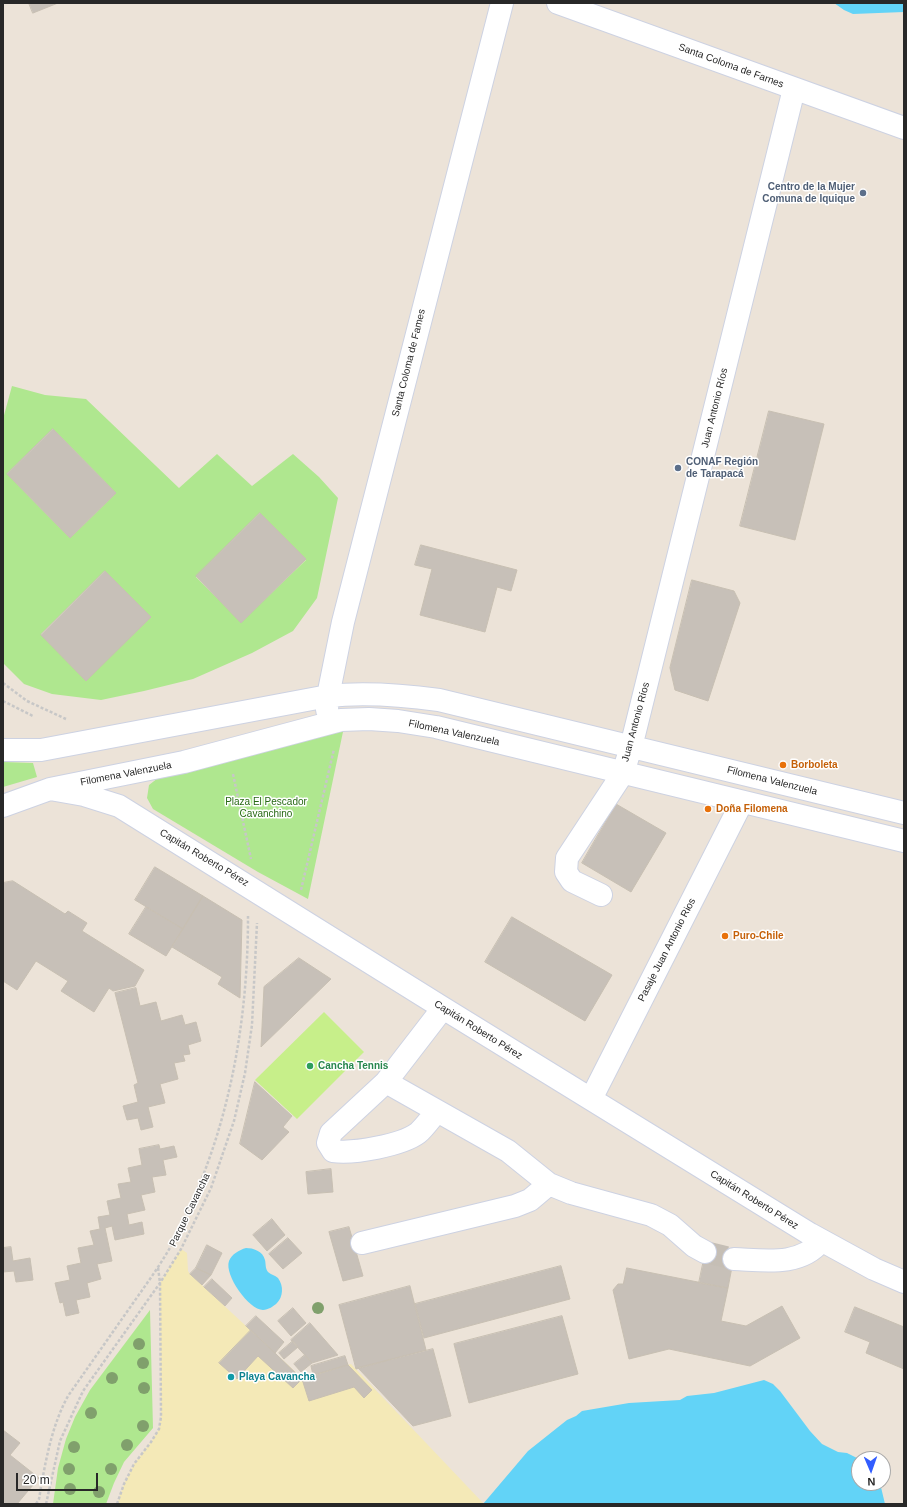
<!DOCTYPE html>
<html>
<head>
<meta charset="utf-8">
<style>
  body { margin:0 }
  #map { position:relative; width:907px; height:1507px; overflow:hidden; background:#ece3d8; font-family:Arial,sans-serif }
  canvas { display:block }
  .frame { position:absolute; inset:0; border:4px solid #282828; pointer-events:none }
  .north { position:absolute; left:851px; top:1451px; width:40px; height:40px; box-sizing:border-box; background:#fff; border:1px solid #a9a9a9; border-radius:50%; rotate:178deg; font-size:11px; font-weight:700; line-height:16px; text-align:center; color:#282828 }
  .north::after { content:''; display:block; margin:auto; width:14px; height:18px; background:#325dff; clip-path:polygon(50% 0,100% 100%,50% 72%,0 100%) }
  .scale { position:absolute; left:16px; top:1473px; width:82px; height:18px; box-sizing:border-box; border:2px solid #282828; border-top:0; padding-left:5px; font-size:12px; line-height:14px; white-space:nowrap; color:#282828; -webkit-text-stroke:3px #fff; paint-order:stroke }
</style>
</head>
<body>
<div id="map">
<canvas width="907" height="1507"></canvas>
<div class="frame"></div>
<div class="north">N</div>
<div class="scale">20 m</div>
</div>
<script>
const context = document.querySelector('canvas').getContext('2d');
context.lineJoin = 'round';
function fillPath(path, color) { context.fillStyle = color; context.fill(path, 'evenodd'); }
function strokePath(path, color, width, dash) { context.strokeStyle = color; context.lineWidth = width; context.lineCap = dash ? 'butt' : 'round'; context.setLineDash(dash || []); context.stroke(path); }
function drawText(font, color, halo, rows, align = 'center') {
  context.font = font + ' Arial,sans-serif'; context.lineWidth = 3; context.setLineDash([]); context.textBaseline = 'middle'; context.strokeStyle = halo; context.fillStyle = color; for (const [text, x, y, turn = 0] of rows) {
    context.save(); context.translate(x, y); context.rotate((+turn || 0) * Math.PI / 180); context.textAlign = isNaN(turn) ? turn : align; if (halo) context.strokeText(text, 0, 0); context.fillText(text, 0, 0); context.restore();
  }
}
const green = new Path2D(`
  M12,386L45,395L86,399L179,488L217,454L252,486L293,454L319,477L338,498L317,598L293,631L252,653L193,679L144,691L101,700L52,694L24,684L3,663V419ZM53,429L116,493L70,538L7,474ZM260,513L306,560L241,622L196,577ZM105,571L86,680L41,634Z
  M344,727L308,899L258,872L153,809L147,798L149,785L158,778Z
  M3,762L33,763L37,777L3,787Z
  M150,1310L153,1428L124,1462L114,1483L106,1504H53L58,1468L66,1439L75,1417L90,1390Z`);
const sand = new Path2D(`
  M181,1249L187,1253L188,1271L190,1274L302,1378L351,1364L484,1504H117L124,1484L134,1464L151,1442L159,1429L161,1417L160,1283Z`);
const pitch = new Path2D(`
  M324,1012L364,1052L297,1119L255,1080Z`);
const water = new Path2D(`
  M834,3H904V12L853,14L844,10Z
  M246,1248C253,1248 263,1251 265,1260C266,1264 265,1268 268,1272C271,1275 275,1275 278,1278C284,1286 283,1297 277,1303C274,1306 268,1310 263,1310C249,1310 224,1275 229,1261C232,1254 239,1250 246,1248Z
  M764,1380L773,1384L780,1391L810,1431L822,1444L838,1452L847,1453L859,1459V1483H880L885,1504H483L528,1451L567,1420L576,1416L582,1411L629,1403L680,1400L687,1396L714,1393Z`);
const building = new Path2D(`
  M29,3H58L33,13Z
  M769,411L824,424L795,540L740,526Z
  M53,429L116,493L70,538L7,474Z
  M260,513L306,559L241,623L196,576Z
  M421,545L517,570L511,591L497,587L485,632L420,615L432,569L415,565Z
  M105,571L151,617L86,681L41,635Z
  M692,580L734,591L740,603L708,701L675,690L670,668Z
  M616,804L666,833L631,892L582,863Z
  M155,867L203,896L183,929L135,900Z
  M13,881L65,914L68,911L87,923L82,931L144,970L135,986L113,991L109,988L94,1012L61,991L68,981L36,961L17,990L3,981V883Z
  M203,896L242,920L240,998L218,984L222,977L172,947Z
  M146,907L183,929L166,956L129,934Z
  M512,917L612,975L585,1021L485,962Z
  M299,958L331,979L261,1047L264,987Z
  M136,988L140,1006L156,1002L161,1021L182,1015L185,1025L196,1022L201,1041L188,1045L190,1054L183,1055L185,1061L174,1063L178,1079L160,1084L165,1103L148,1107L153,1127L141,1130L138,1118L127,1120L123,1106L138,1102L134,1085L138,1083L115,993Z
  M255,1082L292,1116L283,1127L289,1132L262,1160L240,1144Z
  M159,1145L160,1149L174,1146L177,1157L163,1160L166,1175L152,1177L155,1192L141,1195L145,1210L127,1214L129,1225L142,1222L144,1234L115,1240L112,1226L105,1228L112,1261L97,1264L101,1279L87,1283L90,1297L76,1300L79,1313L66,1316L63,1302L60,1303L55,1283L70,1280L67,1266L81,1263L78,1248L94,1245L90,1231L100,1229L98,1217L110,1215L107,1201L121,1198L118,1184L131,1182L128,1168L142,1165L139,1149Z
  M331,1169L333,1192L308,1194L306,1172Z
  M272,1219L285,1235L267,1251L253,1235Z
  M349,1227L363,1276L343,1281L329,1232Z
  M288,1238L302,1253L283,1269L269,1254Z
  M207,1245L222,1253L211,1275L196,1268Z
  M707,1245L735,1251L728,1288L699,1283Z
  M11,1247L13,1261L30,1258L33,1280L16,1282L14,1271L3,1272V1248Z
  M561,1266L570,1299L424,1338L415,1304Z
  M196,1268L211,1275L202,1285L190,1274Z
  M627,1268L728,1288L721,1321L746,1326L782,1306L800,1338L750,1366L669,1349L629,1359L613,1290L618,1284H623Z
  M212,1279L232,1298L225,1306L204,1287Z
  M410,1286L426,1350L356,1369L339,1305Z
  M855,1307L904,1327V1369L866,1353L870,1342L845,1332Z
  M293,1308L306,1323L291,1336L278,1321Z
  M256,1316L284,1342L275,1353L246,1326Z
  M562,1316L578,1374L469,1403L454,1344Z
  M310,1323L338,1355L312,1363L291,1340Z
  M251,1330L302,1379L293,1388L258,1356L237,1379L219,1363Z
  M293,1341L298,1347L284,1359L279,1353Z
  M433,1349L451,1416L413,1426L358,1368Z
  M305,1355L312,1363L301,1372L294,1364Z
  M345,1356L348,1365L313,1375L311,1366Z
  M348,1365L372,1390L364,1398L354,1387L309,1401L302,1379Z
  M3,1430L20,1443L10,1455L39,1478L17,1504H3Z`);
const minorTunnel = new Path2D(`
  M705,1252L734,1259`);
const path = new Path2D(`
  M3,683L27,701L66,719
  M3,701L33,716
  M233,774L251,859
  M301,890L334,749
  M36,1504L39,1499C45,1464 51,1427 68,1396C89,1366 110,1336 131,1306C145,1286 159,1267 171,1246C179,1232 185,1217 192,1202C232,1112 248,1014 248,916
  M46,1504L60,1441L83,1391L160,1283L181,1249L211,1188L234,1121L245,1073L252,1025L257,923
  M117,1504L124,1484L134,1464L151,1442L159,1429L161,1417L160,1283L158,1267`);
const minor = new Path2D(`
  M558,3L904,128
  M327,710L328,696L343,622L502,3
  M3,750H41L328,696C366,692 402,695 439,700L904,813
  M50,789L84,795L119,806L443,1008L810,1234L874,1269L904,1282
  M3,806L50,789L184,762L341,720L369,719L398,721L436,727L904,841
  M601,895L572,881L566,872L567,858L623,773L631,747L794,89
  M443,1008L386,1082L508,1151L549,1184L571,1193L651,1215L670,1225L694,1246L705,1252
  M386,1082L331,1133L328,1143L333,1151C354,1154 402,1145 418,1133C425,1127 431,1118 437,1111
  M591,1099L742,802
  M362,1243L515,1206L530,1200L549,1184
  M734,1259C763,1260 800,1267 821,1241`);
const trees = [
  [318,1308],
  [139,1344],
  [143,1363],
  [112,1378],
  [144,1388],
  [91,1413],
  [143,1426],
  [127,1445],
  [74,1447],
  [69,1469],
  [111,1469],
  [70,1489],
  [99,1492]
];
const markers = [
  [863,193,4,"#5c6f8a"],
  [678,468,4,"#5c6f8a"],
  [783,765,4,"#e8710a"],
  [708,809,4,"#e8710a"],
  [725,936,4,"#e8710a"],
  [310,1066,4,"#2e9e5b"],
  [231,1377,4,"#0f9aa8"]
];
const streetNames = [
  ["Santa Coloma de Farnes",731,66,20],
  ["Santa Coloma de Fames",409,363,-76],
  ["Juan Antonio Ríos",715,408,-76],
  ["Juan Antonio Ríos",636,722,-75],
  ["Filomena Valenzuela",454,733,12],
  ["Filomena Valenzuela",126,774,-11],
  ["Filomena Valenzuela",772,781,14],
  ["Capitán Roberto Pérez",204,858,31],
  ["Pasaje Juan Antonio Rios",667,950,-63],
  ["Capitán Roberto Pérez",478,1030,32],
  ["Capitán Roberto Pérez",754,1200,32],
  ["Parque Cavancha",190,1210,-64]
];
const serviceNames = [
  ["Centro de la Mujer",855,187],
  ["Comuna de Iquique",855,199],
  ["CONAF Región",686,462,"left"],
  ["de Tarapacá",686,474,"left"]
];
const foodNames = [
  ["Borboleta",791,765],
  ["Doña Filomena",716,809],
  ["Puro-Chile",733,936]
];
const parkNames = [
  ["Plaza El Pescador",266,802],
  ["Cavanchino",266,814]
];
const leisureNames = [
  ["Cancha Tennis",318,1066]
];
const cultureNames = [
  ["Playa Cavancha",239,1377]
];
fillPath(green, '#afe78f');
fillPath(sand, '#f4e9b7');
fillPath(pitch, '#c7ef8a');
fillPath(water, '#62d3f7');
fillPath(building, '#c7c0b8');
strokePath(building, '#c7bfb2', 1);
strokePath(minorTunnel, '#c5beb5', 22, [22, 11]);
strokePath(minor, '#cdd2e2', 24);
strokePath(path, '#c7c7c7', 2.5, [3, 2]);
strokePath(minor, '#fff', 22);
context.fillStyle = '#80a06c';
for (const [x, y] of trees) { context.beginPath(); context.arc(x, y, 6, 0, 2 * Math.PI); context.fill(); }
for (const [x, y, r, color] of markers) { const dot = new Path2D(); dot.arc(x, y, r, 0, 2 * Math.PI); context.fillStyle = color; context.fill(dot); strokePath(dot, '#fff', 1.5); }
drawText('10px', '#282828', '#fff', streetNames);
drawText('bold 10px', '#4e5e75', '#fff', serviceNames, 'right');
drawText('bold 10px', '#c56008', '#fff', foodNames, 'left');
drawText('10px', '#276914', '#fff', parkNames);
drawText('bold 10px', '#27864d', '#fff', leisureNames, 'left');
drawText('bold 10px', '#0d838f', '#fff', cultureNames, 'left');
</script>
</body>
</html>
